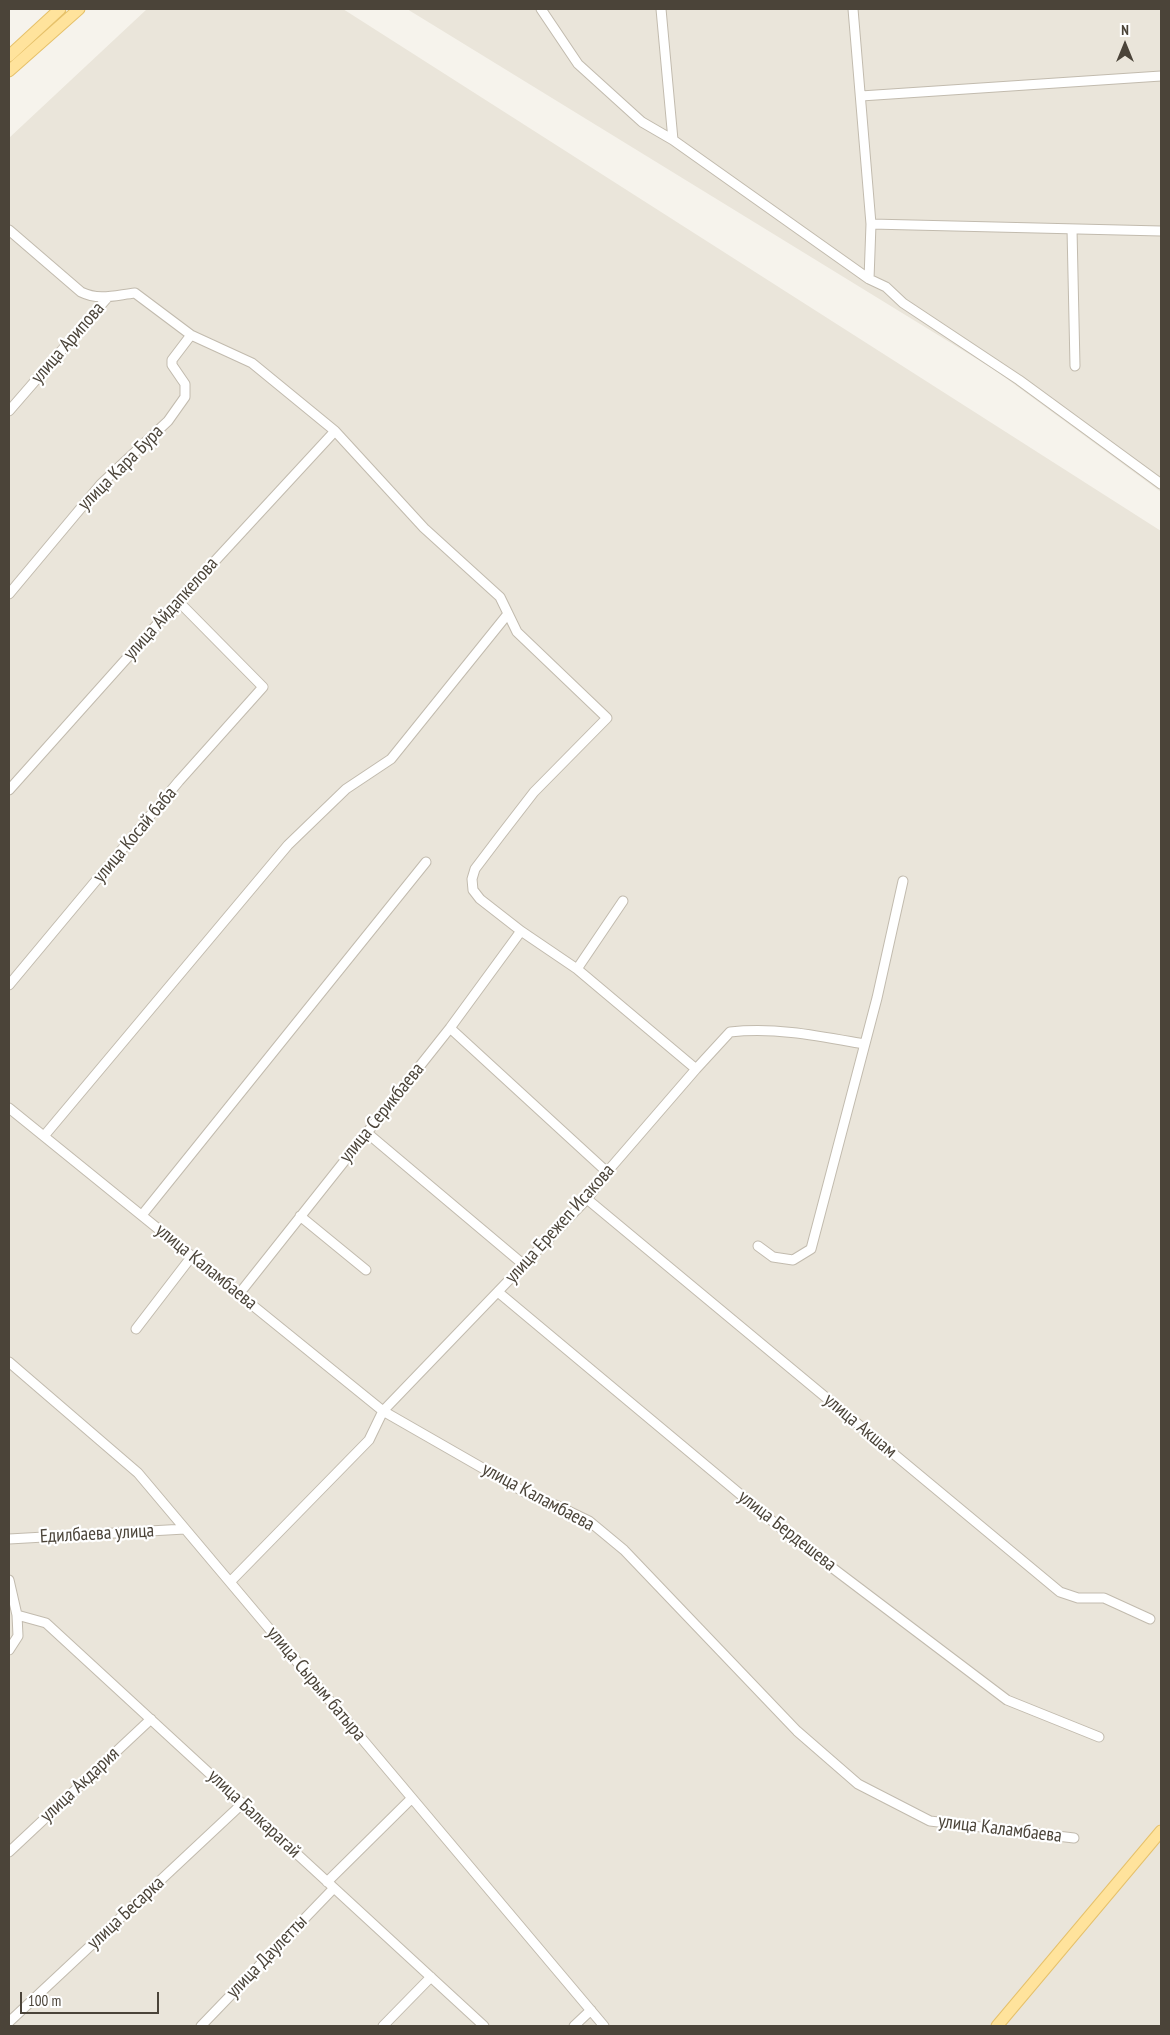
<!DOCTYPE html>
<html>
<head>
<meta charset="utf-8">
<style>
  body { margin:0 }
  #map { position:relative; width:1170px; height:2035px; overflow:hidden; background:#f6f3ec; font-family:"PT Sans Narrow",sans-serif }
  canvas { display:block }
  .frame { position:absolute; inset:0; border:10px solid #4b4439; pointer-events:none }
  .north { position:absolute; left:1100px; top:20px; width:50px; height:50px; -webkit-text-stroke:4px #fff; paint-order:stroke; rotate:0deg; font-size:14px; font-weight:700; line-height:20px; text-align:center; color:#4b4439 }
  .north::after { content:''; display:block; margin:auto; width:18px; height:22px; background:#4b4439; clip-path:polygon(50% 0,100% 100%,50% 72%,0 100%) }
  .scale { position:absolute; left:20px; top:1992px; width:139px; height:22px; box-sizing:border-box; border:2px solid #4b4439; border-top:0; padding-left:6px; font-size:15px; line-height:18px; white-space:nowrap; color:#4b4439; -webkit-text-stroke:4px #fff; paint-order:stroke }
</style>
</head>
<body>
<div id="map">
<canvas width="1170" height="2035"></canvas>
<div class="frame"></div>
<div class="north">N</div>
<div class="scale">100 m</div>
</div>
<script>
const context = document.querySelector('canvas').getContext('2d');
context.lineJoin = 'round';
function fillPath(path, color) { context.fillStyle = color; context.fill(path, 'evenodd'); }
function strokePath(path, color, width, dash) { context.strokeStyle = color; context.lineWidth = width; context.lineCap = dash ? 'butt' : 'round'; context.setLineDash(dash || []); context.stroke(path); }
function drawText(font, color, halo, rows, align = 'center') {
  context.font = font + ' "PT Sans Narrow",sans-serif'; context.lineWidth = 4.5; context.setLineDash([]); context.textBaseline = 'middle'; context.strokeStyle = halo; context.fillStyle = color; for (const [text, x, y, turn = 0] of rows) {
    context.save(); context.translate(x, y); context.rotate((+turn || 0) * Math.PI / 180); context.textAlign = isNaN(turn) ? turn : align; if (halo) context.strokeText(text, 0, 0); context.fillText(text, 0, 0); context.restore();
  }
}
const residential = new Path2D(`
  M147,9H343L1161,531V2026H9V138Z
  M407,9H1161V492L995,370Z`);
const minor = new Path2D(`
  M541,9L578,64L642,122L673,140L869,279L886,287L903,303L1019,380L1161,484
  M661,9L673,140
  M853,9L871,224L869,279
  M861,96L1161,76
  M871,224L1161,231
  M1072,229L1075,366
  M9,230L81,292C99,301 116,295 135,293L191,335L252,363L335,431L424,528L500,597L517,632L607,718L534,792L500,836L475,869L472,879L473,890L480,899L521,931L577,969L696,1069
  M9,411L108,297
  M9,594L101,484L168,421L185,397V384L172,365V360L191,335
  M9,790L178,601L335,431
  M577,969L623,901
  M9,985L179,781L263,687L178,601
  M450,1028L607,1172
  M9,1108L383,1411L526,1493L558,1506L589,1521L624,1550L797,1731L858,1784L930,1821L1074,1838
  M366,1132L524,1265
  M44,1136L288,845L346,789L391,759L507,615
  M587,1199L1060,1592L1078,1598H1104L1150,1619
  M142,1215L426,862
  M300,1216L366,1270
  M758,1246L773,1257L793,1260L811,1249L877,998L903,881
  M498,1292L789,1535L1007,1700L1099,1737
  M239,1294L450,1028L521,931
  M136,1329L192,1256
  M9,1362L138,1473L604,2026
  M9,1539L185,1529
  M9,1580L17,1615L18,1636L9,1650
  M230,1582L369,1440L383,1411L587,1199L607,1172L696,1069L730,1032C777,1027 819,1036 864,1044
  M17,1615L46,1623L484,2026
  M9,1852L151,1719
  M327,1882L412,1798
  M9,2022L243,1803
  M201,2026L334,1888
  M383,2026L431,1977
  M574,2026L591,2010`);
const major = new Path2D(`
  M9,56L60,9
  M9,71L79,9
  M997,2026L1161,1831`);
const streetNames = [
  ["улица Арипова",68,343,-49],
  ["улица Кара Бура",121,468,-45],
  ["улица Айдапкелова",171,609,-48],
  ["улица Косай баба",135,835,-50],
  ["улица Серикбаева",382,1113,-51],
  ["улица Ережеп Исакова",560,1224,-48],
  ["улица Каламбаева",206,1267,39],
  ["улица Акшам",860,1426,40],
  ["улица Каламбаева",538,1497,28],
  ["улица Бердешева",787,1531,38],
  ["Едилбаева улица",97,1534,-3],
  ["улица Сырым батыра",316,1684,50],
  ["улица Акдария",80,1785,-43],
  ["улица Балкарагай",254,1814,43],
  ["улица Каламбаева",1000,1829,7],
  ["улица Бесарка",126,1913,-43],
  ["улица Даулетты",267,1957,-46]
];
fillPath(residential, '#eae5da');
strokePath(minor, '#c2bbae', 11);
strokePath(major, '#e6c16a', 13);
strokePath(minor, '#fff', 9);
strokePath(major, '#ffe39c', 11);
drawText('19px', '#4b4439', '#fff', streetNames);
</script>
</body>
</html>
